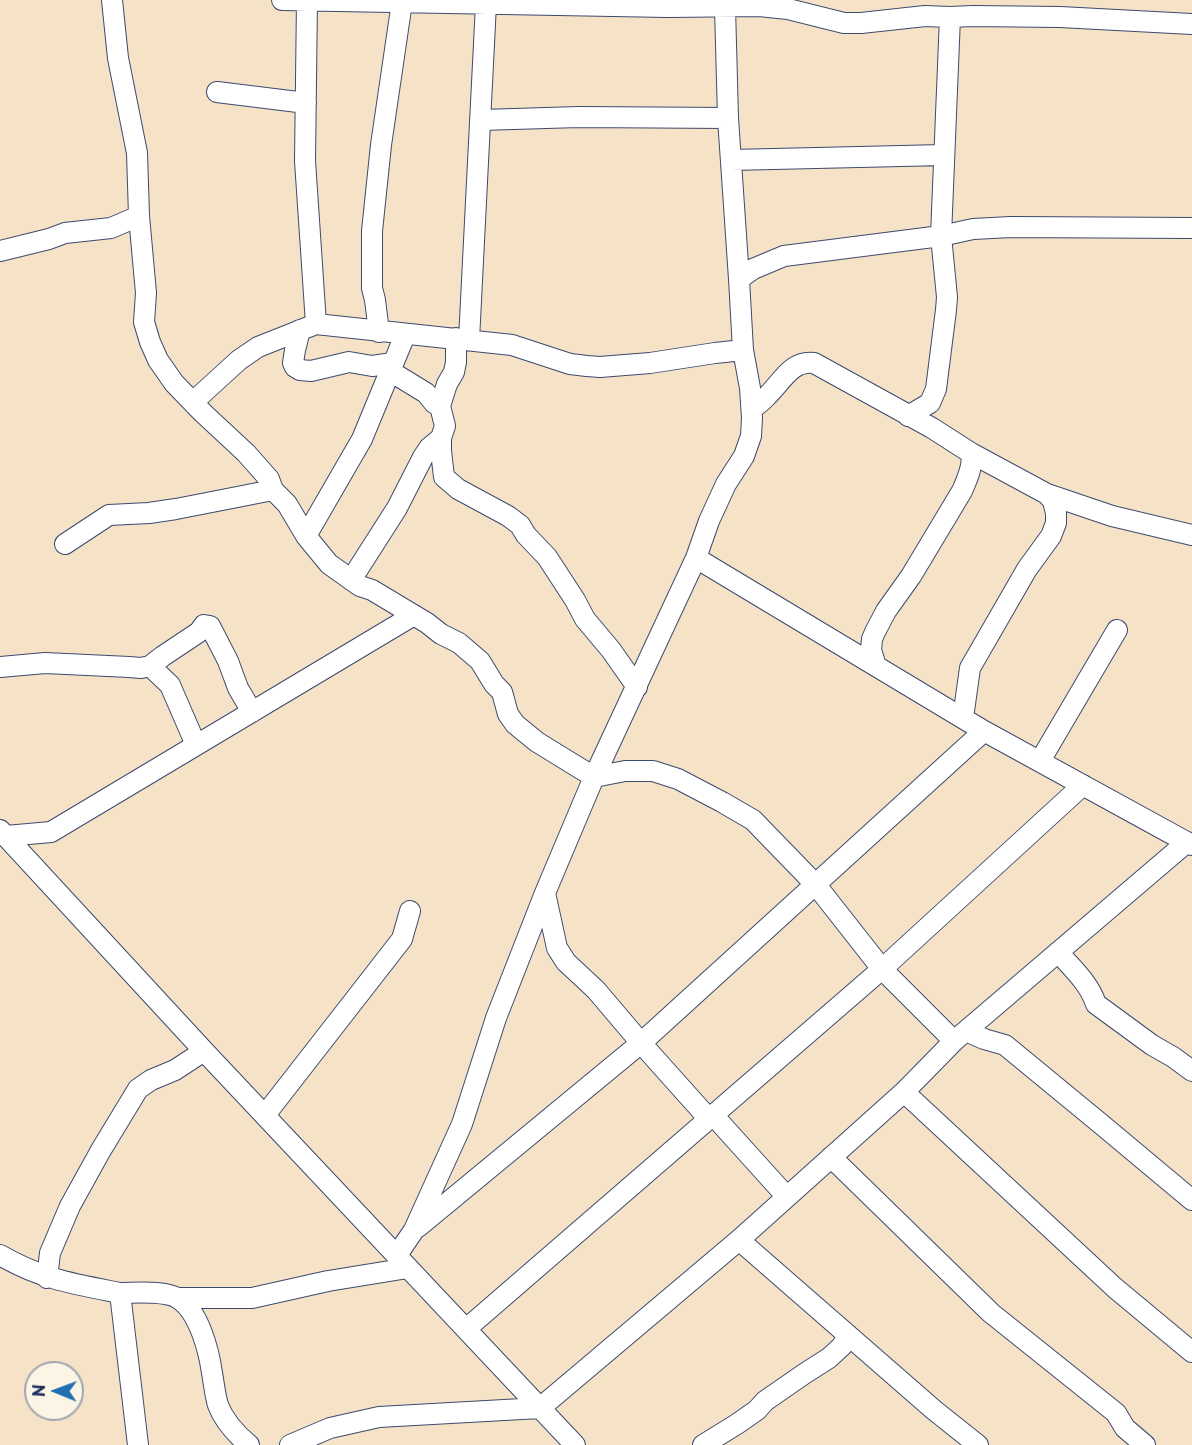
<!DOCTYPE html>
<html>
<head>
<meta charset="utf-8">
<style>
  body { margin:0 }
  #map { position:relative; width:1192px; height:1445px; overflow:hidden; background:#f5e2c7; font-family:"Playpen Sans",sans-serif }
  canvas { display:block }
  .north { position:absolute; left:24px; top:1361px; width:60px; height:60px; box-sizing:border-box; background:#fcf5e5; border:2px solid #a2a6af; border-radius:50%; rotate:271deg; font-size:16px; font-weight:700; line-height:24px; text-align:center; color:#1b2f5e }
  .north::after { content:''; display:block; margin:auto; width:21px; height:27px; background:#1f6fb2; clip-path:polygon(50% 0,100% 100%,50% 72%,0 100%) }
</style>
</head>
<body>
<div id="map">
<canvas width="1192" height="1445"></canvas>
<div class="north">N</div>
</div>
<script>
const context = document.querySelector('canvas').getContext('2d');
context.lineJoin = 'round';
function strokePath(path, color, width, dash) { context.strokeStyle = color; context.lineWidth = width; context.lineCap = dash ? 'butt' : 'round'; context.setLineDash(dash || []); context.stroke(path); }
const minor = new Path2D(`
  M112,0L118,58L137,153L139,216L146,293L144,322L150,342L158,360L174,383L203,413L246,453L269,479L273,490L287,504L306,536L329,564L360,586L372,590L427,623L441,634L459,643L480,661L494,684L502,692L508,714L515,724L537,742L594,777L625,771H653L678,779L722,802L753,820L816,885L882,969L954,1041
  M282,0L668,7L759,6L788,9L844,23H861L925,16L950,17L973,16L1060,17L1192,24
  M307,0L305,161L316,324
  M217,92L306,103
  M481,120L579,117L728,118
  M731,160L944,155
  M0,251L49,239L65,233L111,228L139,216
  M739,279L753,269L784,256L941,236L973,229L1011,227L1192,228
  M300,330L295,350L293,363L295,367L300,370L311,371L349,362L372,366L393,363
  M379,332L375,300L372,288V231L381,145L402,2
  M456,338V362L454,372L447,384L440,406L445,426L441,438V451L444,477L458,489L508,516L520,525L526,535L547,557L575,600L585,619L611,650L637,687
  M469,340L486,4
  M390,371L426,393L434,403L440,406
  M193,402L239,360L258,347L316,324L512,345L570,364L587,366L600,367L650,363L715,353L743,350
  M752,409C757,405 763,401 767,396C782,382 791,360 814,363L932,428L971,453C974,464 967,480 962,491L911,576L886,611L875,632L872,639L871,650L876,666
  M908,416L930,403L936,389L946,310L947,297L941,236L950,17
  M1047,494L1112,516L1192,535
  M306,536L362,439L405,335
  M65,544L109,515L149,513L176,509L273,490
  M696,558L984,731L1192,845
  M351,580L397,508L423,457L429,448L441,438
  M150,666L170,685L196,745
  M0,667L45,663L129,667L141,668L150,666L163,656L199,632L204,625L210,626L228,661L238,688L252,712
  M963,718L970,668L1027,569L1051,536L1056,523V513L1053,501L1047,494L971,453
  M1040,761L1117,630
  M0,830L204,1051L575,1445
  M6,836L51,832L414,615
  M545,893L557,948L566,962L596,990L641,1043L709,1119
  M1058,952C1073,969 1089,983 1096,1004L1152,1045L1173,1057L1192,1071
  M966,1031L984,1039L1005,1045L1101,1124L1192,1200
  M904,1092L1115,1288L1192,1352
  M265,1115L402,939L410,911
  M713,1115L787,1197
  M831,1157L991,1313L1116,1413L1125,1428L1145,1445
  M418,1227L641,1043L984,731
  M739,1240L934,1410L978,1445
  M0,1255C41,1279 74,1284 120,1293L138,1445
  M397,1255L414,1230L462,1124L496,1018L545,893L594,777L696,558L709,521L726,484L744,456L751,436L752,418L750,388L743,350L739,279L728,118L725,7
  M47,1278L50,1253L70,1206L101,1150L138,1089L151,1080L175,1070L204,1051
  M120,1293C136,1293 166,1290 179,1299C199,1312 209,1351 212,1373C214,1384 215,1395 218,1405C224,1421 236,1434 249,1445
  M179,1298H252L328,1281L408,1268
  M466,1329L882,969L1083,785
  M290,1445L330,1428L379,1417L540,1408L739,1240L904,1092L954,1041L1187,842
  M703,1445L737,1424L757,1410L765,1401L804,1374L829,1358L842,1346L848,1335`);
strokePath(minor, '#3c4a6e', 22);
strokePath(minor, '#fff', 20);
</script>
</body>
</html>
